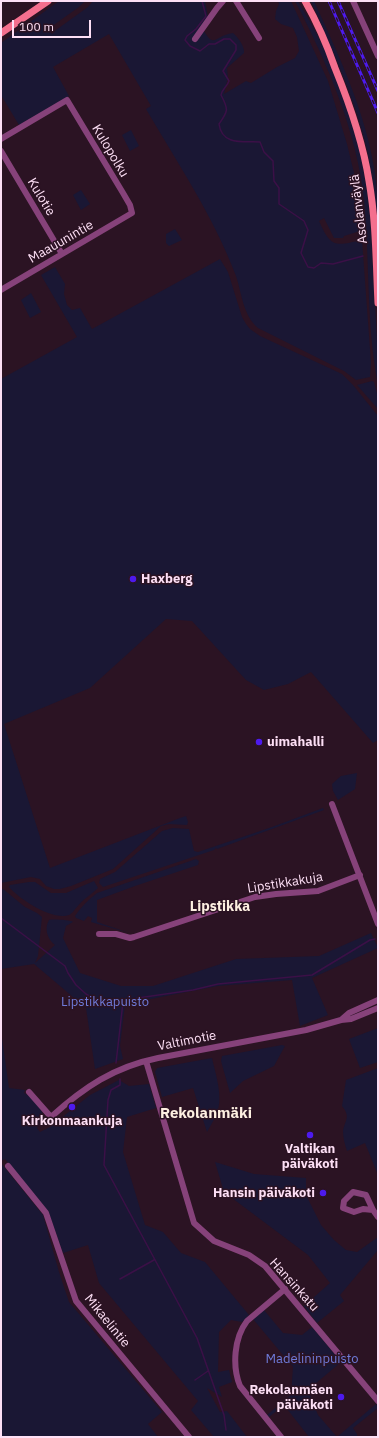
<!DOCTYPE html>
<html>
<head>
<meta charset="utf-8">
<style>
  body { margin:0 }
  #map { position:relative; width:379px; height:1438px; overflow:hidden; background:#2b1323; font-family:"IBM Plex Sans",sans-serif }
  canvas { display:block }
  .frame { position:absolute; inset:0; border:2px solid #fddff5; pointer-events:none }
  .scale { position:absolute; left:12px; top:20px; width:79px; height:18px; box-sizing:border-box; border:2px solid #fddff5; border-top:0; padding-left:5px; font-size:12px; line-height:14px; white-space:nowrap; color:#fddff5; -webkit-text-stroke:3px #2b1323; paint-order:stroke }
</style>
</head>
<body>
<div id="map">
<canvas width="379" height="1438"></canvas>
<div class="frame"></div>
<div class="scale">100 m</div>
</div>
<script>
const context = document.querySelector('canvas').getContext('2d');
context.lineJoin = 'round';
function fillPath(path, color) { context.fillStyle = color; context.fill(path, 'evenodd'); }
function strokePath(path, color, width, dash) { context.strokeStyle = color; context.lineWidth = width; context.lineCap = dash ? 'butt' : 'round'; context.setLineDash(dash || []); context.stroke(path); }
function drawText(font, color, halo, rows, align = 'center') {
  context.font = font + ' "IBM Plex Sans",sans-serif'; context.lineWidth = 3; context.setLineDash([]); context.textBaseline = 'middle'; context.strokeStyle = halo; context.fillStyle = color; for (const [text, x, y, turn = 0] of rows) {
    context.save(); context.translate(x, y); context.rotate((+turn || 0) * Math.PI / 180); context.textAlign = isNaN(turn) ? turn : align; if (halo) context.strokeText(text, 0, 0); context.fillText(text, 0, 0); context.restore();
  }
}
const green = new Path2D(`
  M59,1H85L79,7L48,29L52,34L56,30L88,7L93,1H205L208,17L201,26C215,52 214,35 233,33C238,37 245,47 244,53L227,68L228,77L224,94L246,81L251,83L277,67L295,58L299,51L297,37L293,28L281,24L275,19L276,11L279,4L278,1H291L328,81L347,144L355,177L360,224V231L344,236L343,238H334L324,218L319,221C331,248 335,246 362,240L371,363L370,377L356,380L344,371L258,328C243,315 242,294 236,276C214,217 178,164 146,109L151,106L109,34L53,67L69,96L19,125L1,95V43Z
  M295,1H298C334,58 361,132 368,200C372,229 372,258 374,287C376,320 378,352 378,384C366,324 370,261 364,200C357,132 327,62 295,1Z
  M311,1H314C345,69 378,138 378,214L376,211C374,191 371,170 367,150C355,98 332,50 311,1Z
  M131,130L139,146L130,151L122,135Z
  M81,190L90,204L81,210L73,195Z
  M175,229L182,240L169,246L166,243V234Z
  M220,259L228,272L242,317L246,324L250,329L260,336L342,374L353,385L378,416V740L373,743L311,672L288,684L264,690L246,680L192,621L166,619L90,688L4,724L50,868L180,818L186,816L188,822L187,825L169,824L161,826L113,869L71,886L60,889H54L46,886L40,879L31,877L1,883V379L77,337L41,275L55,267L65,284L64,294L67,305L72,310L80,308L92,329Z
  M31,293L41,312L30,318L21,300Z
  M372,381L374,382L378,397V409L357,385Z
  M357,773L355,789L338,800L333,791L332,784L341,776Z
  M323,808L324,810L217,849L216,848L214,850L103,887L99,883L100,879L115,872L162,831L173,828L189,829L194,851L198,852L272,827Z
  M196,859L199,861L198,865L135,886L97,900V922L129,933L91,922L92,918L88,916L84,921L76,918L75,916C81,907 88,900 97,893Z
  M94,881L98,888C91,895 83,899 77,907C74,910 73,913 69,915C53,921 19,899 9,887L10,885L29,882H35L51,893H66Z
  M1,889H3L25,907L37,913L42,917L38,956L35,963L55,945C47,939 44,928 49,920C52,919 71,920 73,922L66,926L63,938L80,973L121,986H153L236,959L319,956L371,933L378,948L312,978L328,1015L300,1026L292,980L218,986L125,1004L120,1046L123,1059L95,1069L86,1008L34,964L1,969Z
  M378,1028V1062L360,1068L349,1039Z
  M1,1031L9,1088L25,1090L24,1093C29,1095 44,1110 43,1116C43,1120 39,1125 37,1128L40,1132L50,1127L90,1095L119,1080L129,1086L149,1084L156,1108L127,1117L123,1152L145,1225L163,1232L181,1253L205,1262L249,1315L242,1322L231,1320L219,1332L218,1372L229,1370L232,1382L219,1387L222,1397L207,1388L220,1412L227,1411L247,1437H214L191,1410L198,1401L99,1283L88,1245L63,1253L48,1211L5,1159L1,1161Z
  M282,1045L285,1046L274,1066L243,1081L230,1093L221,1061L222,1056Z
  M212,1058C216,1076 224,1098 216,1116C213,1121 210,1127 207,1132L193,1088L162,1097L155,1072L157,1068Z
  M378,1068V1175L365,1143L347,1151C345,1145 343,1138 343,1131C345,1120 351,1117 342,1106L346,1080Z
  M215,1162L254,1174L306,1178V1195L321,1225L334,1240L346,1250L357,1252L378,1237V1250L340,1295L344,1301L317,1323L304,1306L330,1283L308,1255L224,1192Z
  M1,1163L43,1215L59,1272L69,1302L162,1412L148,1424L158,1437H1Z
  M264,1310L283,1333L302,1335L312,1327L341,1362L308,1390L318,1415L337,1437H309L284,1405L269,1417L267,1415L291,1395L293,1367L253,1319Z
  M376,1404L378,1408L353,1428L357,1434V1437H337Z`);
const stream = new Path2D(`
  M202,1L206,16L196,29L187,36L185,40L190,46L200,51L209,44H215L224,39H230L236,45V50L223,71L229,81C227,87 222,89 221,95C229,110 228,111 219,124C222,146 244,141 260,142L264,152L273,161L274,181L279,188V204L304,221L308,230L301,253L308,267L314,268L321,263L333,264L363,256
  M1,918L65,966L68,973L76,985L86,994L99,1002H123
  M116,1063L123,1002L138,998L193,990L218,984L312,975L370,940L375,939
  M120,1079V1085L111,1090L108,1100L104,1165L197,1338L224,1415L226,1430
  M120,1279L154,1260
  M195,1380L208,1371`);
const minor = new Path2D(`
  M236,1L259,38
  M353,1L378,56
  M195,39L217,8L223,1
  M1,139L67,100L123,193L130,205L132,213L1,290
  M1,151L62,254
  M332,804L378,924
  M99,934H116L130,938L134,937L255,897L276,894L318,891L360,875
  M341,1020L349,1013L378,1000
  M146,1061L194,1223L214,1241L249,1255L265,1266L378,1401
  M29,1092L51,1117C84,1087 114,1067 158,1058L306,1030L341,1020L351,1019L378,1008
  M8,1166L46,1213L76,1301L189,1437
  M373,1210L363,1209L354,1212L343,1208L344,1201L353,1192L366,1195L373,1210L378,1217
  M281,1437L240,1386C232,1366 234,1338 247,1321L285,1289`);
const major = new Path2D(`
  M305,1C317,22 327,45 335,68C350,105 363,142 369,181C376,221 376,262 378,303
  M1,33L48,1`);
const rail = new Path2D(`
  M329,1L378,113
  M338,1L378,91`);
const markers = [
  [133,579,4,"#4d1aee"],
  [259,742,4,"#4d1aee"],
  [72,1107,4,"#4d1aee"],
  [310,1135,4,"#4d1aee"],
  [323,1193,4,"#4d1aee"],
  [341,1397,4,"#4d1aee"]
];
const streetNames = [
  ["Kulopolku",110,151,59],
  ["Kulotie",41,197,59],
  ["Asolanväylä",359,209,-97],
  ["Maauunintie",61,242,-30],
  ["Lipstikkakuja",285,883,-9],
  ["Valtimotie",187,1041,-11],
  ["Hansinkatu",294,1285,48],
  ["Mikaelintie",107,1321,51]
];
const poiNames = [
  ["Haxberg",141,579],
  ["uimahalli",267,742],
  ["Kirkonmaankuja",72,1121,"center"],
  ["Valtikan",310,1149,"center"],
  ["päiväkoti",310,1164,"center"],
  ["Hansin päiväkoti",315,1193,"right"],
  ["Rekolanmäen",333,1390,"right"],
  ["päiväkoti",333,1405,"right"]
];
const parkNames = [
  ["Lipstikkapuisto",105,1002],
  ["Madelininpuisto",312,1359]
];
const neighbourhoodNames = [
  ["Lipstikka",220,907]
];
const quarterNames = [
  ["Rekolanmäki",206,1114]
];
fillPath(green, '#1a1734');
strokePath(stream, '#3b1047', 1.5);
strokePath(minor, '#86427a', 6);
strokePath(major, '#f46f8e', 7);
strokePath(rail, '#4d1aee', 3);
strokePath(rail, '#2b1323', 1.5, [4.5]);
for (const [x, y, r, color] of markers) { const dot = new Path2D(); dot.arc(x, y, r, 0, 2 * Math.PI); context.fillStyle = color; context.fill(dot); strokePath(dot, '#2b1323', 1.5); }
drawText('13px', '#fddff5', '#2b1323', streetNames);
drawText('bold 13px', '#fddff5', '#2b1323', poiNames, 'left');
drawText('13px', '#6f7bd9', '#2b1323', parkNames);
drawText('bold 14px', '#fdefe1', '#2b1323', neighbourhoodNames);
drawText('bold 15px', '#fdefe1', '#2b1323', quarterNames);
</script>
</body>
</html>
